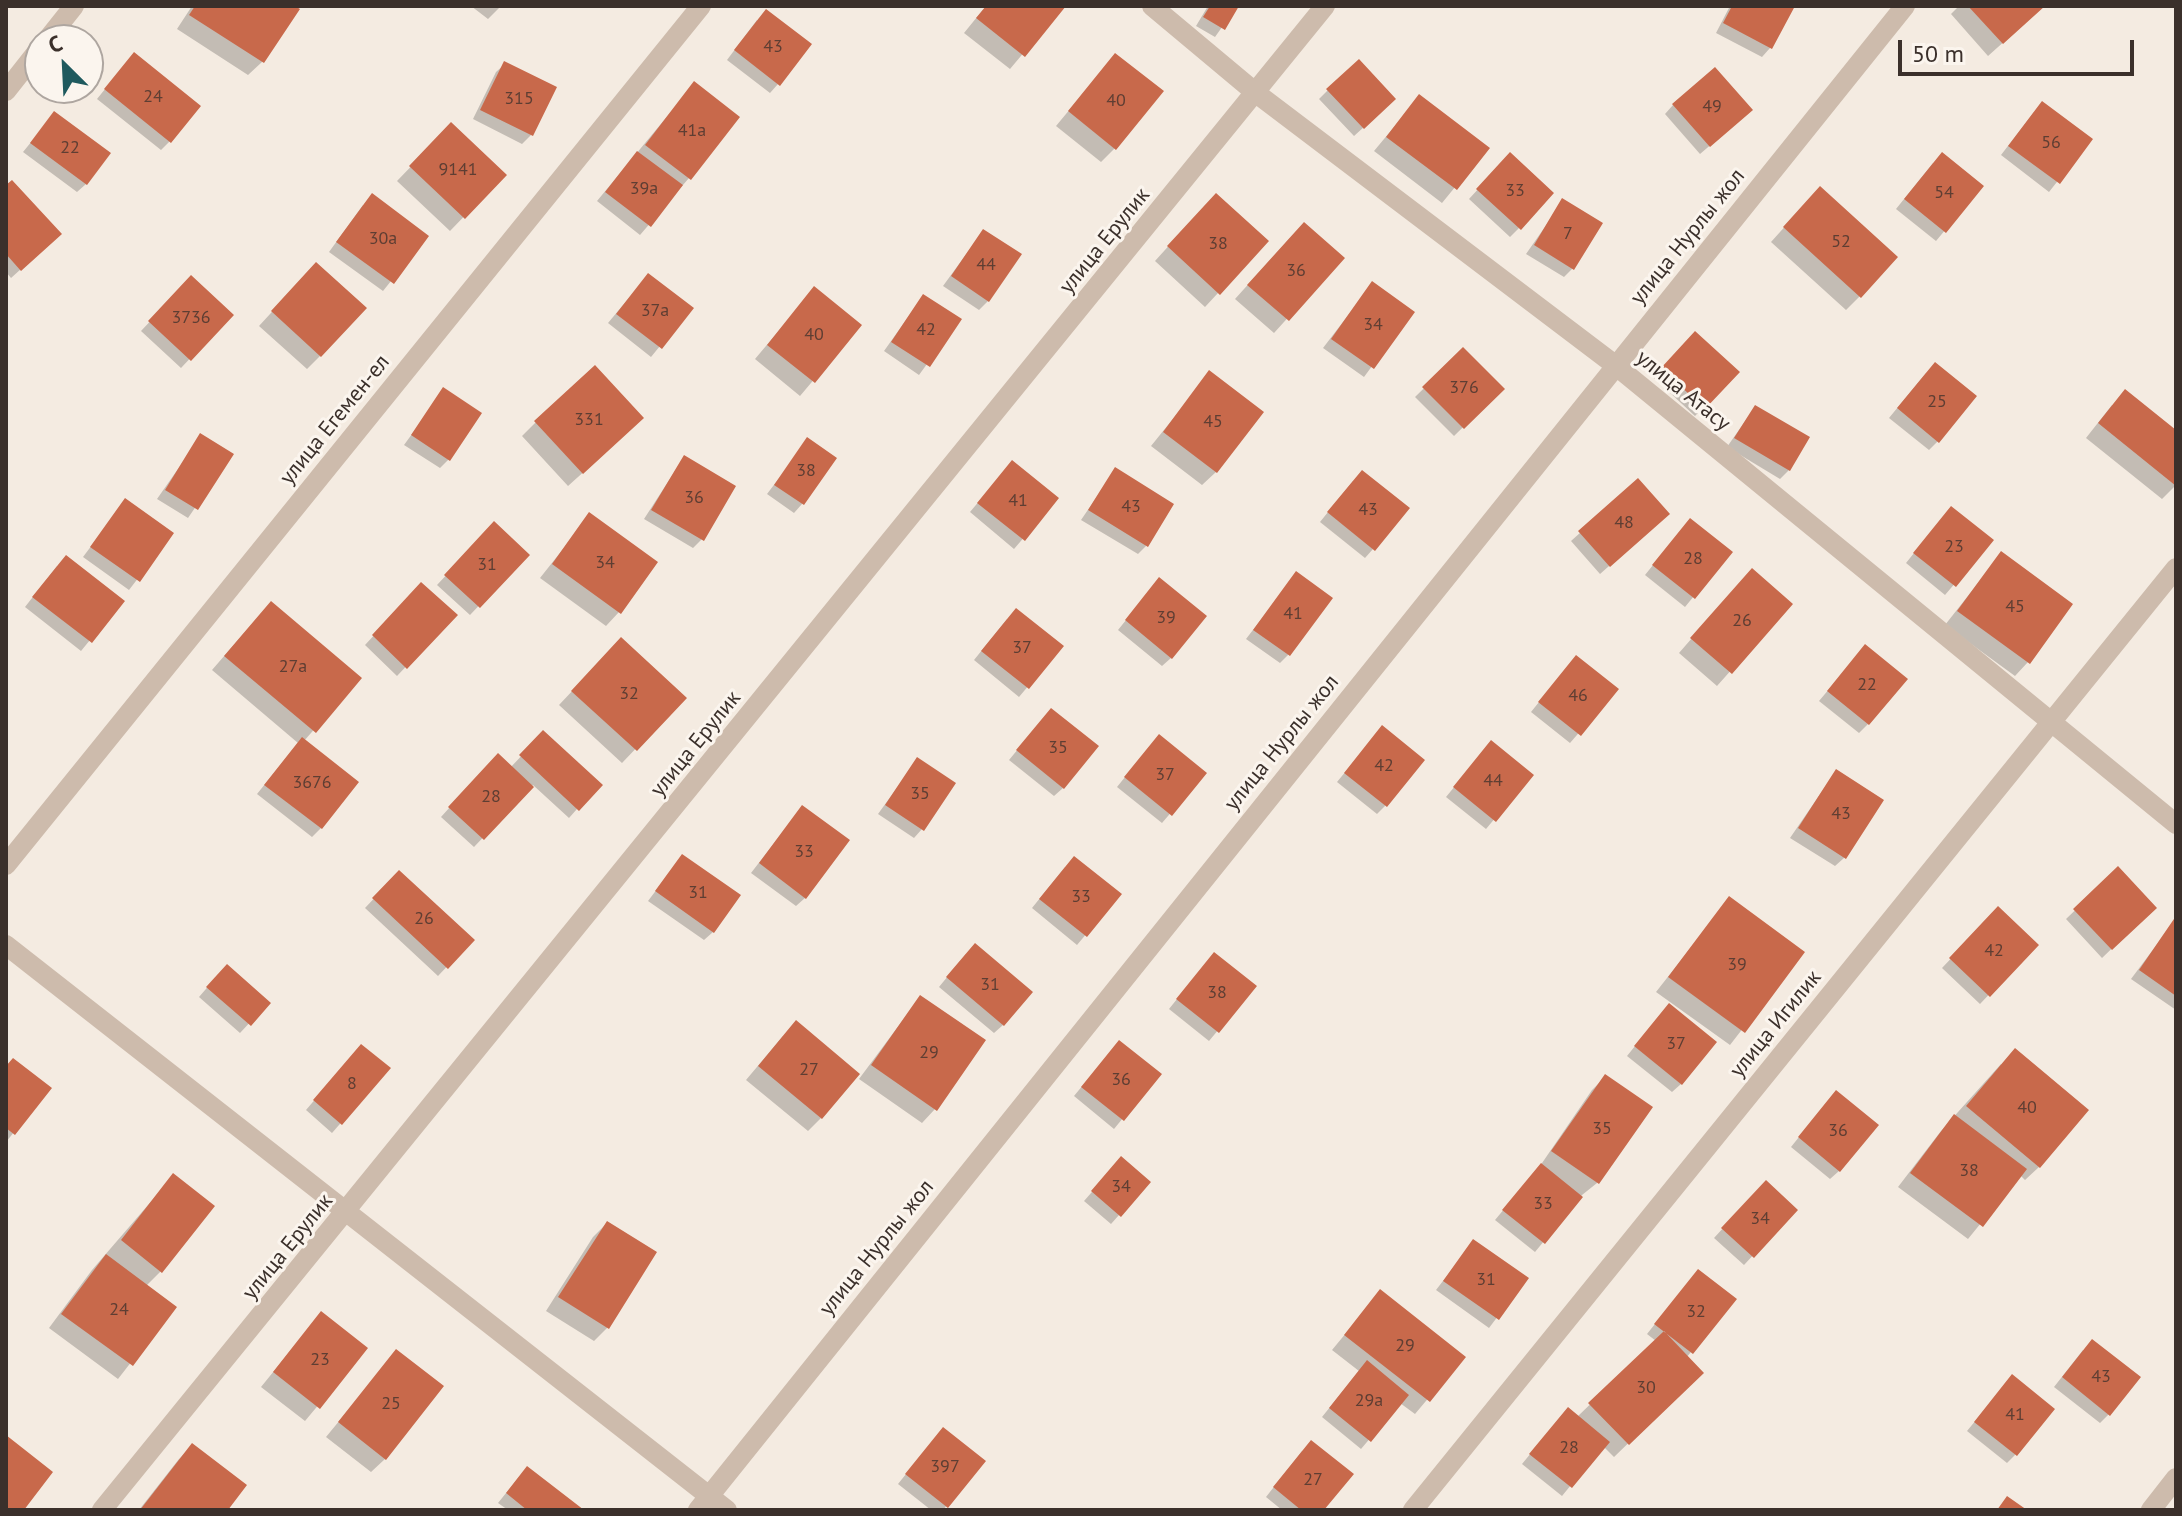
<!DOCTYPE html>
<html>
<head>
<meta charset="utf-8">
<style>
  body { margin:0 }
  #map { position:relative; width:2182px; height:1516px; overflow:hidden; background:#f4ebe1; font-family:"PT Sans",sans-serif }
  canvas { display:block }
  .frame { position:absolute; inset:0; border:8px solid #3b302b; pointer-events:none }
  .north { position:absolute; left:24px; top:24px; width:80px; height:80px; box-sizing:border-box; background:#fbf5ee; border:2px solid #aea6a0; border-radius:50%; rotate:336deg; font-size:22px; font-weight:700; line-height:32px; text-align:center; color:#3b302b }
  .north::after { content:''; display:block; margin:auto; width:28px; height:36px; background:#1f5a5e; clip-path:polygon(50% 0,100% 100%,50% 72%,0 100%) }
  .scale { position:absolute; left:1898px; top:40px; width:236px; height:36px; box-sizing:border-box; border:4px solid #3b302b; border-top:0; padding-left:10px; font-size:24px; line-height:28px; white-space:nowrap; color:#3b302b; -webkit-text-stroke:6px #fbf5ee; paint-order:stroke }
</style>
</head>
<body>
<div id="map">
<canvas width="2182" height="1516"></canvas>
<div class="frame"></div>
<div class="north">С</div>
<div class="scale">50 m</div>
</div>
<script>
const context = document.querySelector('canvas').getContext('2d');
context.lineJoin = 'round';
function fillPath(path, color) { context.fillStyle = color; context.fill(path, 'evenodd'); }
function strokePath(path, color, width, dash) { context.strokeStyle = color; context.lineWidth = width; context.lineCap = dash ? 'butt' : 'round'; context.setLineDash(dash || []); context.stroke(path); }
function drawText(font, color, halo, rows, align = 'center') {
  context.font = font + ' "PT Sans",sans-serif'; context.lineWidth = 6; context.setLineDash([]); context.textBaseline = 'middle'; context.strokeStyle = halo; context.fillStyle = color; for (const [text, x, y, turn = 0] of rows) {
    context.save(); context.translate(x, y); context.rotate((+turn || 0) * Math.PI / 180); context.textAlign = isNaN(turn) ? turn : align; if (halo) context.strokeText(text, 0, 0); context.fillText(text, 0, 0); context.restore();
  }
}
const shadow = new Path2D(`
  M192,6H292L297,9L262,62L248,75L177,29Z
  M471,6H501L488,19Z
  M986,6H1063L1010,69L964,33Z
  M1208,6H1237L1215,37L1196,26Z
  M1730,6H1793L1770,48L1762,57L1716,33Z
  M1959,6H2044L1988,56L1951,14Z
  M757,20L778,84L770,93L727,60Z
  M1115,55V148L1101,162L1056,126Z
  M126,63L170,141L161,150L97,99Z
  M505,64L531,135L522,144L473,119L496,72Z
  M694,84L689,178L640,235L597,201Z
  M1328,90L1385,108L1354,136L1319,99Z
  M1419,97L1487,148L1442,203L1374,151Z
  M1673,105L1741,119L1700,154L1665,114Z
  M2034,112L2090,140L2049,192L2001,155Z
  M54,114L86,184L77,192L23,152Z
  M451,125L504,175L450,231L397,181Z
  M1502,163L1519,228L1510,237L1469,199Z
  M1933,163L1981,187L1936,241L1896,209Z
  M6,188L50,243L11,278L6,272Z
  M1563,201L1572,269L1564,277L1526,254Z
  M1807,202L1860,296L1846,310L1771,242Z
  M363,205L427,236L383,291L329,252Z
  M1202,209L1218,293L1205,307L1155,261Z
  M983,231L988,301L979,310L943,286Z
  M1290,238L1342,258L1274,333L1235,299Z
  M648,275L691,308L651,357L608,323Z
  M191,278L231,315L181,368L141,331Z
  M303,278L320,356L307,369L259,326Z
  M1372,284L1412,312L1364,377L1323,348Z
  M814,289L860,325L800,396L755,359Z
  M923,296L959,320L919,375L884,351Z
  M1695,334L1737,372L1695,416L1654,378Z
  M1463,350L1502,389L1454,436L1415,397Z
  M1210,373L1216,472L1202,485L1151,446Z
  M1926,373L1938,441L1929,450L1889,418Z
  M444,390L449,459L440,468L404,445Z
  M2112,405L2176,432V485L2162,499L2086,438Z
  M1755,407L1789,470L1780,479L1727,447Z
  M536,422L628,432L568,486L522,436Z
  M201,436L231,455L188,518L157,499Z
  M808,440L802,504L794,513L767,494Z
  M684,457L702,539L693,548L644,519Z
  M1012,462L1057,499L1014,549L970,512Z
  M1115,470L1146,546L1138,554L1081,520Z
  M1353,481L1373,549L1365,558L1320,522Z
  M1638,481L1659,522L1600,574L1571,541Z
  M125,501L172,534L129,590L83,557Z
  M590,515L619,612L606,626L540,578Z
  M1943,517L1991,541L1945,595L1906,563Z
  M494,524L527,555L470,615L437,585Z
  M1682,529L1730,552L1685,607L1645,575Z
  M2001,554L2028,662L2015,676L1945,625Z
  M57,566L122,601L81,651L25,607Z
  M1296,574L1288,655L1280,663L1246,639Z
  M1739,584L1790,604L1717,686L1679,653Z
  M1151,589L1171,658L1162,666L1118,630Z
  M413,593L455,615L397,676L365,645Z
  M258,617L359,678L304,741L321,828L312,837L257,794L298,743L212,670Z
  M1007,619L1061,647L1019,697L974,660Z
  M608,653L684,698L622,763L559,705Z
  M1857,656L1868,724L1859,733L1819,701Z
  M1568,666L1616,690L1570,743L1531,712Z
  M1043,719L1063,788L1054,796L1009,760Z
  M543,733L577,809L569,818L533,785L474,847L441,817L489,764L510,768Z
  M1374,737L1385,806L1377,814L1337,782Z
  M1150,746L1204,774L1162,823L1117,787Z
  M1483,752L1531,775L1486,829L1446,797Z
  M917,760L922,829L914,838L878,814Z
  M1836,771L1844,858L1835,866L1790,838Z
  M802,807L805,898L796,906L751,873Z
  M682,856L713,932L704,940L648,901Z
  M1065,867L1119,895L1077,945L1032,908Z
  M2118,869L2154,908L2102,958L2066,919Z
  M399,872L472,940L438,976L365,908Z
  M1729,899L1802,952L1730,1045L1656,992Z
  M1998,909L2036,945L1980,1004L1942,968Z
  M2176,919V1010L2131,979Z
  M966,954L1003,1025L994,1033L939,987Z
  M1206,963L1254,987L1209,1041L1169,1009Z
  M218,975L268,1003L240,1033L199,997Z
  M920,997L935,1109L922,1123L859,1079Z
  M1660,1015L1681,1084L1672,1092L1627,1056Z
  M783,1036L821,1118L808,1131L746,1080Z
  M1111,1051L1159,1074L1114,1129L1074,1096Z
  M353,1055L388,1069L332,1133L306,1110Z
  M2001,1064L2039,1167L2025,1180L2020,1175L1968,1239L1898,1187L1941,1131Z
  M6,1067L49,1089L6,1142Z
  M1605,1077L1650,1108L1597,1183L1582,1195L1535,1252L1495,1220L1540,1166L1592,1090Z
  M1827,1102L1839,1171L1830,1179L1791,1147Z
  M1113,1168L1119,1215L1111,1224L1084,1201Z
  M173,1176L161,1271L146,1286L174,1307L118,1379L49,1328L92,1270Z
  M1757,1191L1795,1210L1744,1265L1714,1238Z
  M607,1223L654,1253L607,1328L594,1341L546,1311L593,1237Z
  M1473,1242L1526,1279L1489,1328L1436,1290Z
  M1690,1280L1734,1300L1686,1358L1701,1373L1614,1457L1603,1446L1562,1496L1522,1464L1559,1419L1577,1417L1656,1341L1647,1334Z
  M1380,1292L1463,1357L1415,1414L1400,1403L1361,1449L1322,1417L1359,1371L1332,1350Z
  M321,1313L366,1348L305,1421L261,1387Z
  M2083,1350L2109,1414L2100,1423L2054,1387Z
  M396,1352L385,1459L371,1472L326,1437Z
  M2004,1386L2015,1455L2007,1463L1967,1431Z
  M935,1438L983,1461L943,1510H931L898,1484Z
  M192,1446L225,1510H139L179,1459Z
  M1302,1451L1322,1510H1282L1266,1497Z
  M519,1477L581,1510H508L498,1503Z`);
const building = new Path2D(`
  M195,6H295L300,9L264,63L189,15Z
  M986,6H1066L1025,57L976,18Z
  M1210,6H1239L1225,30L1203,17Z
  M1732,6H1795L1772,49L1723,23Z
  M1968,6H2045L2003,44Z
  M766,9L812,44L780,86L734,50Z
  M134,52L201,106L171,143L104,89Z
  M1115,53L1164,91L1116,150L1068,111Z
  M1359,59L1396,99L1364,129L1326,89Z
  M504,61L557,87L533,136L480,110Z
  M1715,67L1753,110L1710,147L1672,104Z
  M694,81L740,117L691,180L645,145Z
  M1419,94L1490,148L1457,190L1386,137Z
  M2042,101L2093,139L2060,184L2008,146Z
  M54,111L111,153L87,185L30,143Z
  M451,122L507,175L465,219L409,166Z
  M637,151L683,185L651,227L605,192Z
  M1510,152L1554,193L1521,230L1476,189Z
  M1942,152L1984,186L1946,233L1904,199Z
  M12,180L62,234L21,271L6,254V185Z
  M1820,186L1898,257L1861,298L1783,227Z
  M372,193L429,236L394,284L336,242Z
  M1216,193L1269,241L1220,295L1167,246Z
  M1562,198L1603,223L1574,270L1534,245Z
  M1304,222L1345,258L1289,321L1247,285Z
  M983,229L1022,254L989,302L951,276Z
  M316,262L367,308L321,357L271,311Z
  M648,273L694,308L662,349L616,314Z
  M191,275L234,315L191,361L148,321Z
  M1372,281L1415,312L1374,369L1331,339Z
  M814,286L862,325L815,383L767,345Z
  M923,294L962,319L930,367L891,342Z
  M1695,331L1740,372L1705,409L1661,368Z
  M1463,347L1505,389L1464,429L1422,387Z
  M1935,362L1977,396L1939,443L1897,408Z
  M595,365L644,418L583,474L534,421Z
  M1209,370L1264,412L1217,473L1163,432Z
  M443,387L482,413L450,461L411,435Z
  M2125,389L2176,430V486L2098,423Z
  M1755,405L1810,437L1790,471L1734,438Z
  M200,433L234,454L198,510L165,490Z
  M807,437L837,458L804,505L774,485Z
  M684,455L736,486L704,541L651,510Z
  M1012,460L1059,498L1025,541L977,503Z
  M1115,467L1174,504L1148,547L1088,510Z
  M1362,470L1410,508L1375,551L1327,512Z
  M1638,478L1670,514L1610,567L1578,531Z
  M125,498L174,533L140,582L90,547Z
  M1951,506L1994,540L1956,587L1913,553Z
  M589,512L658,562L621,614L552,564Z
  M1690,518L1733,552L1695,599L1652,565Z
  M494,521L530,555L480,608L444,575Z
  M2001,551L2073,604L2030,664L1957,611Z
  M66,555L125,601L92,643L32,597Z
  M1752,568L1793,604L1732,674L1690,638Z
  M1296,571L1333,598L1290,656L1253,630Z
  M1159,577L1207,616L1172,659L1125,620Z
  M421,582L458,615L407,669L372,635Z
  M271,601L362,678L316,733L224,656Z
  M1016,608L1064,646L1029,689L981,651Z
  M621,637L687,698L637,751L571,691Z
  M1865,644L1908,679L1869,725L1827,691Z
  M1576,655L1619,689L1581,736L1538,702Z
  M1051,708L1099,746L1064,789L1016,750Z
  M1382,725L1425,760L1387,807L1344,773Z
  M543,730L603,785L579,811L519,755Z
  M1159,734L1207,773L1172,816L1124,777Z
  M302,737L359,782L322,829L264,785Z
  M1491,740L1534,775L1496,822L1453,787Z
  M498,753L534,787L484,840L448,807Z
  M917,757L956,783L924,831L885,805Z
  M1836,769L1884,800L1846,859L1798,828Z
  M802,805L850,840L806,899L759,863Z
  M682,854L741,895L714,933L655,891Z
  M1074,856L1122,894L1087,937L1039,899Z
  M2118,866L2157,908L2112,950L2073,909Z
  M399,870L475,940L448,969L372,898Z
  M1729,896L1805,952L1745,1033L1668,977Z
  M1998,906L2039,945L1990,997L1949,958Z
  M2176,916V996L2139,970Z
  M975,943L1033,992L1004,1026L946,977Z
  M1214,952L1257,986L1219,1033L1176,999Z
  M227,964L271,1003L251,1026L206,987Z
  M920,995L986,1040L937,1111L871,1065Z
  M1669,1003L1717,1042L1682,1085L1634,1046Z
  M796,1020L860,1074L822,1119L758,1066Z
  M1119,1040L1162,1074L1124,1121L1081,1087Z
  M361,1044L391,1068L342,1125L313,1100Z
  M2015,1048L2089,1110L2040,1168L1966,1106Z
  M13,1058L52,1088L15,1135L6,1128V1066Z
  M1605,1074L1653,1107L1599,1184L1551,1151Z
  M1836,1090L1879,1125L1840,1172L1798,1137Z
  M1954,1114L2027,1169L1983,1227L1910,1173Z
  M1121,1156L1151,1182L1121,1217L1091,1191Z
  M1541,1163L1583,1197L1545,1244L1502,1210Z
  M173,1173L215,1206L162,1273L121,1240Z
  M1766,1180L1798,1210L1754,1258L1721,1228Z
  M607,1221L657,1252L609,1329L558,1297Z
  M1473,1239L1529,1278L1499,1320L1443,1281Z
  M106,1254L177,1307L133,1366L61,1314Z
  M1698,1269L1737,1299L1693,1354L1654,1324Z
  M1380,1289L1466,1357L1430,1402L1344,1335Z
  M321,1311L368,1348L320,1409L273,1372Z
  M1664,1331L1704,1373L1629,1445L1588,1403Z
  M2092,1339L2141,1377L2110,1416L2062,1377Z
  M396,1349L444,1386L386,1460L338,1422Z
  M1367,1360L1409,1395L1371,1442L1329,1408Z
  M2012,1374L2055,1409L2017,1456L1974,1422Z
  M1568,1407L1610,1442L1572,1488L1529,1454Z
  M943,1427L986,1461L948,1508L905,1474Z
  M6,1435L53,1472L24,1510H6Z
  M1311,1440L1354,1474L1324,1510H1301L1273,1487Z
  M192,1443L247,1485L228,1510H140Z
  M527,1466L584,1510H527L506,1493Z
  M2007,1496L2027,1510H1997Z`);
const street = new Path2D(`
  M1152,6L1256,93L1615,365L2176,824
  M47,40L74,6
  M6,91L40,48
  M6,865L701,6
  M6,945L727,1510
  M102,1510L1325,6
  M698,1510L1905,6
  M1413,1510L2176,568
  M2151,1510L2176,1478`);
const numberNames = [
  ["43",773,47],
  ["24",153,97],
  ["315",519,99],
  ["40",1116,101],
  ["49",1712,107],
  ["41а",692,131],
  ["56",2051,143],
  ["22",70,148],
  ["9141",458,170],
  ["39а",644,189],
  ["33",1515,191],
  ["54",1944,193],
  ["7",1568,234],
  ["30а",383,239],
  ["52",1841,242],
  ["38",1218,244],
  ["44",986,265],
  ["36",1296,271],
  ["37а",655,311],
  ["3736",191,318],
  ["34",1373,325],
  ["42",926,330],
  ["40",814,335],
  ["376",1464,388],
  ["25",1937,402],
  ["331",589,420],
  ["45",1213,422],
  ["38",806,471],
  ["36",694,498],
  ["41",1018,501],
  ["43",1131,507],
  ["43",1368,510],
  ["48",1624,523],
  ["23",1954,547],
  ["28",1693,559],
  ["34",605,563],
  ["31",487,565],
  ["45",2015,607],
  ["41",1293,614],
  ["39",1166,618],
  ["26",1742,621],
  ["37",1022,648],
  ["27а",293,667],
  ["22",1867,685],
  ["32",629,694],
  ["46",1578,696],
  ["35",1058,748],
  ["42",1384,766],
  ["37",1165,775],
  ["44",1493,781],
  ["3676",312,783],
  ["35",920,794],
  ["28",491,797],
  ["43",1841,814],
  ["33",804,852],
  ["31",698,893],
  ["33",1081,897],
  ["26",424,919],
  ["42",1994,951],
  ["39",1737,965],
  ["31",990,985],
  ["38",1217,993],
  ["37",1676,1044],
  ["29",929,1053],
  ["27",809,1070],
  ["36",1121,1080],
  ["8",352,1084],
  ["40",2027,1108],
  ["35",1602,1129],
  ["36",1838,1131],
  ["38",1969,1171],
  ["34",1121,1187],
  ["33",1543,1204],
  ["34",1760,1219],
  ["31",1486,1280],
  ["24",119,1310],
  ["32",1696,1312],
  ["29",1405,1346],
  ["23",320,1360],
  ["43",2101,1377],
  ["30",1646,1388],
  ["29а",1369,1401],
  ["25",391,1404],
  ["41",2015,1415],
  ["28",1569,1448],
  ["397",945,1467],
  ["27",1313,1480]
];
const streetNames = [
  ["улица Нурлы жол",1688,237,-51],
  ["улица Ерулик",1105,241,-51],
  ["улица Атасу",1683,391,39],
  ["улица Егемен-ел",335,420,-51],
  ["улица Нурлы жол",1282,743,-51],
  ["улица Ерулик",696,744,-51],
  ["улица Игилик",1776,1024,-51],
  ["улица Ерулик",288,1247,-51],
  ["улица Нурлы жол",877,1248,-51]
];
fillPath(shadow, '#0003');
fillPath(building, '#c8694b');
strokePath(street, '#cdbbac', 20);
drawText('18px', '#5e3e33', null, numberNames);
drawText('22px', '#3b302b', '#fbf5ee', streetNames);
</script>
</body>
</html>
